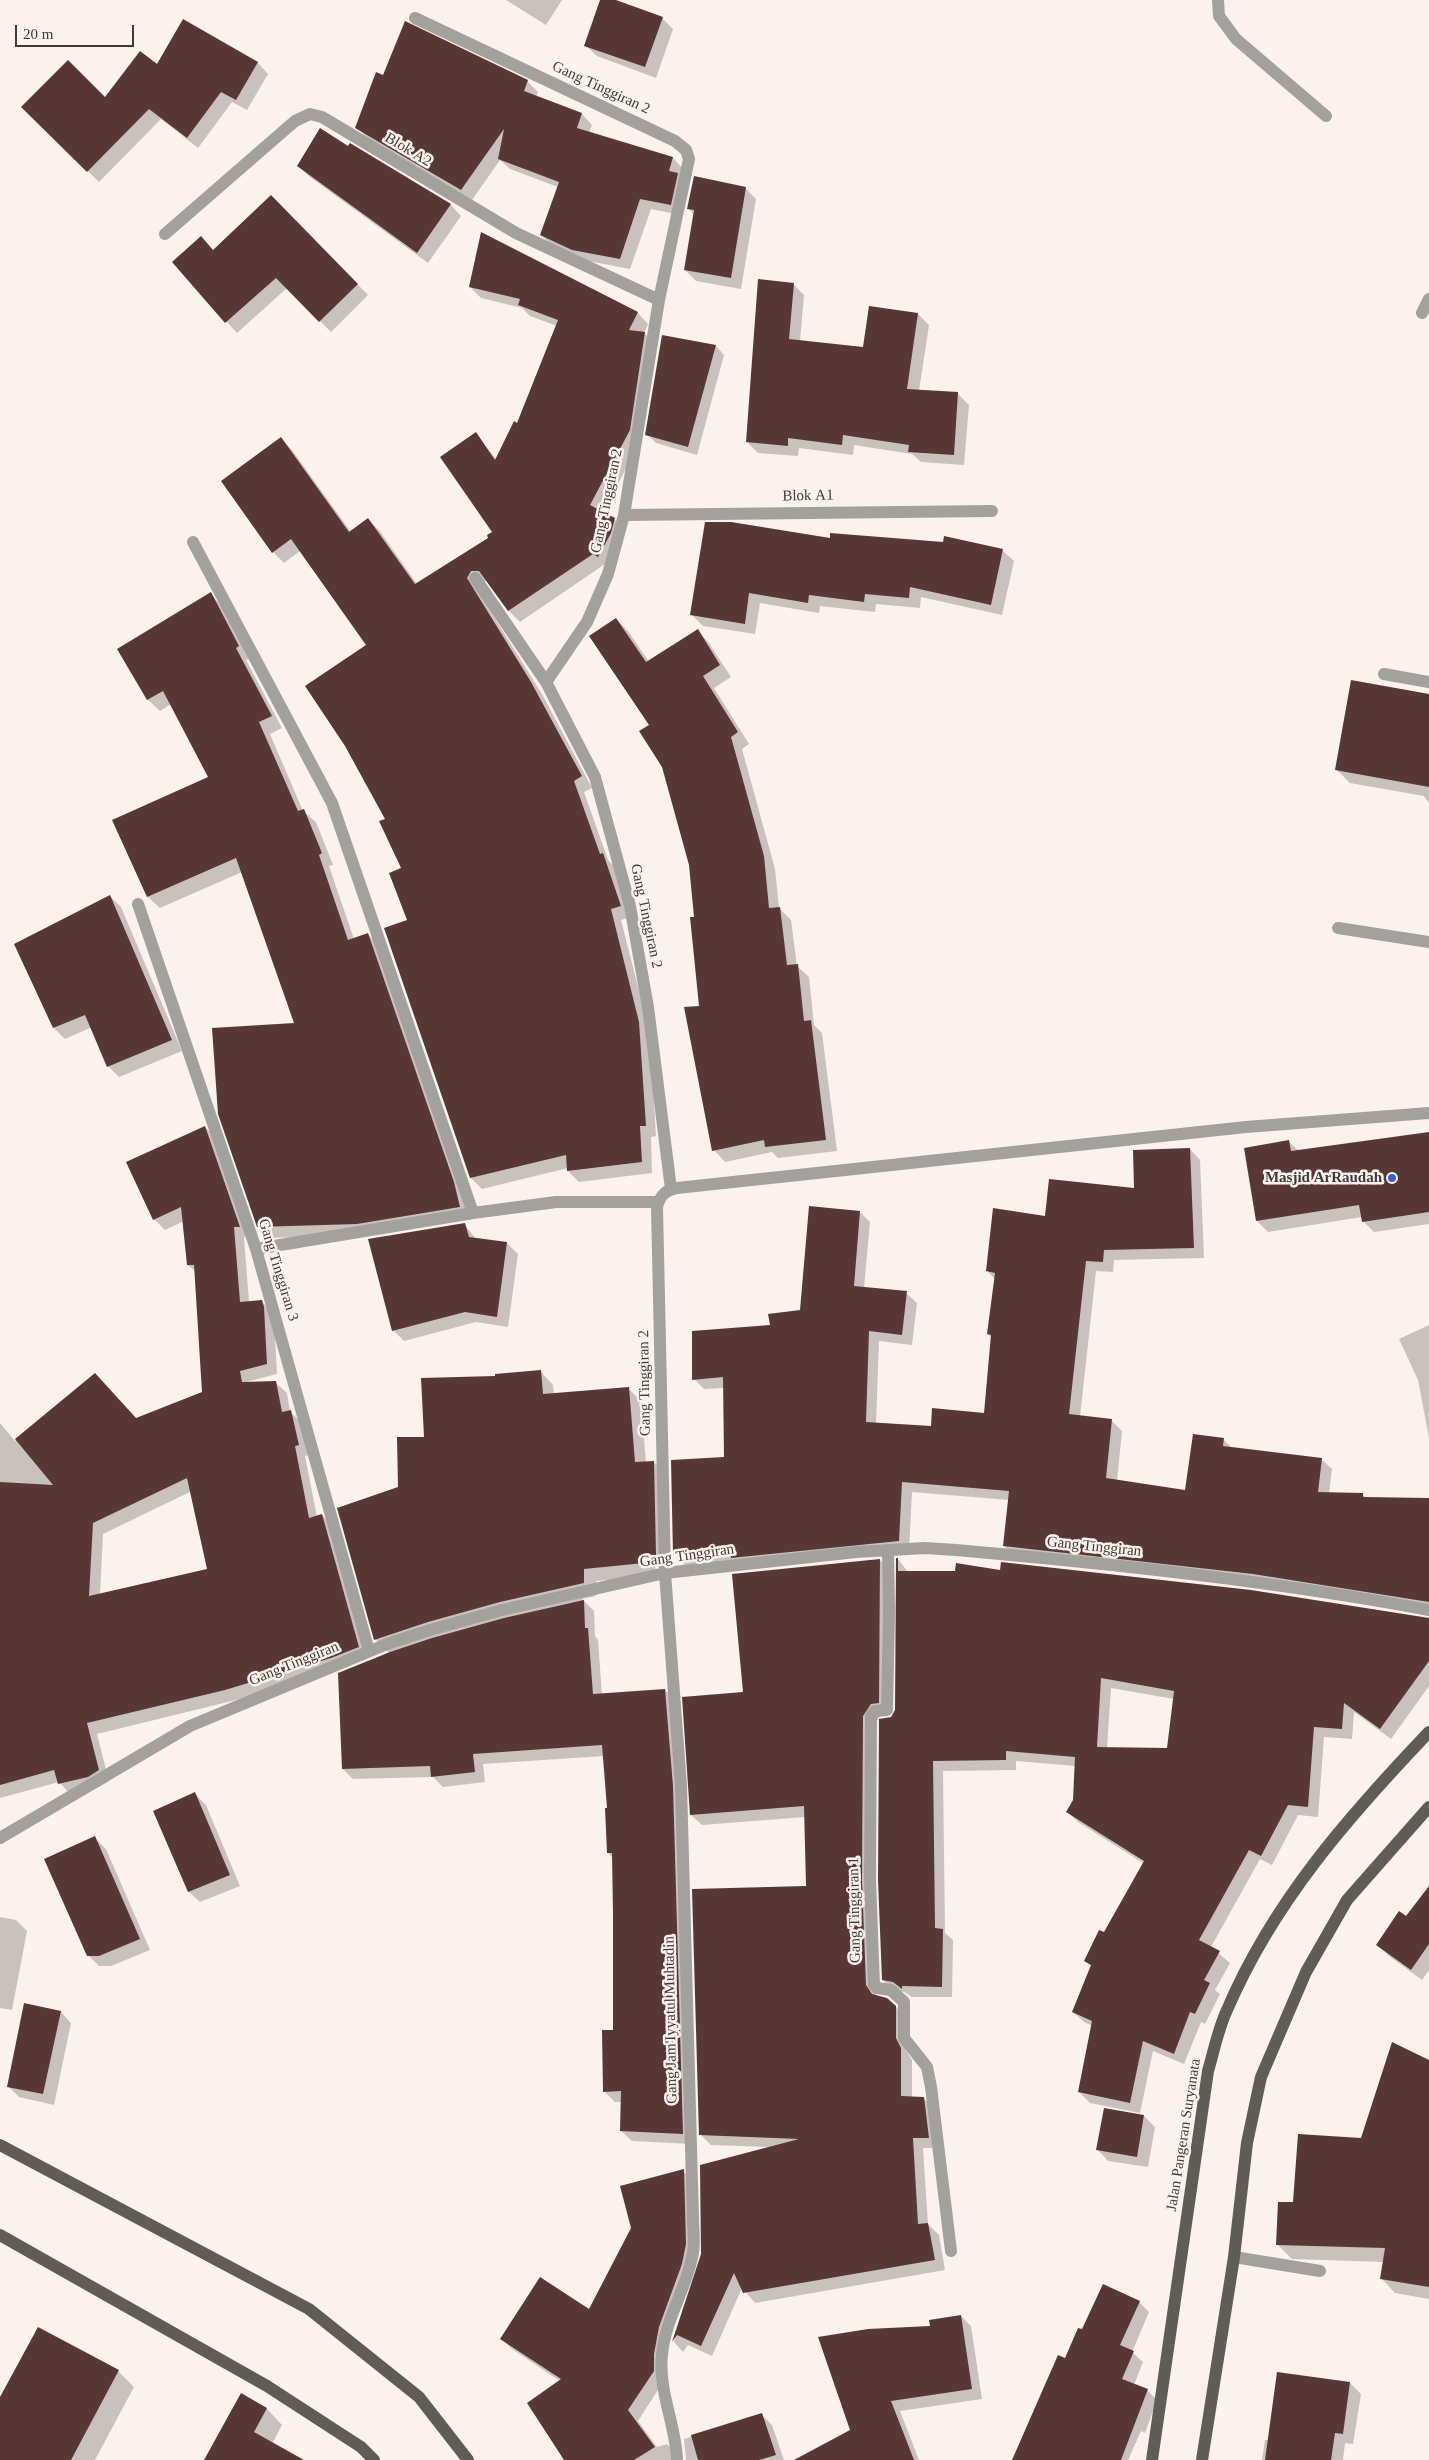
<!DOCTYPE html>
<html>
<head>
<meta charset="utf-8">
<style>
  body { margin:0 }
  #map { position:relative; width:1429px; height:2460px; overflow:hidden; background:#fbf2ee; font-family:Georgia,serif }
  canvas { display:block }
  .scale { position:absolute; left:15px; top:25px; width:119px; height:22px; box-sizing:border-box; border:2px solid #3f3b3a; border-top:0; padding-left:6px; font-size:15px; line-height:18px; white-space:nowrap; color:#3f3b3a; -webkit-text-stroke:4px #fbf2ee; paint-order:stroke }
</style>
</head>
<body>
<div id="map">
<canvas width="1429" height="2460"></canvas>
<div class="scale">20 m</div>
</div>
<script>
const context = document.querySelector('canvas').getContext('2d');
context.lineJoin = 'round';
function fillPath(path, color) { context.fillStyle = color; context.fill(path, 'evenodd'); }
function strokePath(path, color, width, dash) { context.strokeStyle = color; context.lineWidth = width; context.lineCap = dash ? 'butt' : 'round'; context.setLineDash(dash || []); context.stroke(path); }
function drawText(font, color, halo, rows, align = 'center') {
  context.font = font + ' Georgia,serif'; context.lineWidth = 5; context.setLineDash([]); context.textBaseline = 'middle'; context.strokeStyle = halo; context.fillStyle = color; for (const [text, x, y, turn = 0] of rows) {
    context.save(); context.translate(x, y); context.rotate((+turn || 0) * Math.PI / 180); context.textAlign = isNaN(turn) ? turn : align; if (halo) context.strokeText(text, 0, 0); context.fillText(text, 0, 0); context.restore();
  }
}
const shadow = new Path2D(`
  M506,0H562L546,25Z
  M602,0H612L662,18L673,29L656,78L597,56L586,46Z
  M184,20L258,63L268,74L247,110L232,102L198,148L161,119L99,182L23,107L106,99L158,66Z
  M383,76L527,81L538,92L536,97L582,114L592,125L589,133L673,158L683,169L681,215L651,209L630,269L583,260L552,246L541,235L558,187L510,169L500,160L472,200L367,138L357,127Z
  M350,145L451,205L461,216L428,263L310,177L299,166L349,148Z
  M745,188L756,199L741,289L696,281L685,270L694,214L688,208Z
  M271,197L368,295L331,332L287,288L237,333L173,262L213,251Z
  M482,234L638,313L648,324L644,333L656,345L640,441L603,513L614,519L625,530L605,564L520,622L509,611L488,581L482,582L477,590L542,694L592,788L584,792L608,860L614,866L631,917L621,920L650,1034L656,1136L651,1137L652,1173L579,1182L568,1171V1168L482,1189L471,1178L409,921L403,868L387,819L368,646L300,551L284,563L273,552L281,439L292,450L351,532L368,520L379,530L417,584L490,538L493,532L475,434L497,460L518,425L557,326L530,316L522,308L481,298L470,287Z
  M793,284L804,295L800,341L864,348L918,314L929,325L919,391L958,394L969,405L964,465L921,462L912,454L854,445L853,455L799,448L798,456L758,453L747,442Z
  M716,346L724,355L697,455L656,443L647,434Z
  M945,538L1003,551L1014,561L1002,615L921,597L920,608L876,604L875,612L820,606L819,613L760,603L755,634L703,626L692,615L831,539L944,544Z
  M210,594L222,606L250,658L246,660L282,728L270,734L303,811L316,822L333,865L329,866L354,939L368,934L379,946L471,1218L369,1235L270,1238L258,1226L295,1024L242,872L160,908L148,897L114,821L210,778L171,704L160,711L148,700L118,649Z
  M616,619L628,631L649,662L698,631L709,643L731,677L714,688L749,744L742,749L775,869L779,908L791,920L797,966L809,977L814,1025L822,1033L837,1151L778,1158L772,1152L725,1162L714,1150L691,865L651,725Z
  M1429,696V803L1424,796L1350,783L1337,770Z
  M110,896L121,907L182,1051L119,1077L108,1066L92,1027L65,1039L54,1028L16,944Z
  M205,1127L216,1138L250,1237H244L249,1302H262L272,1312L274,1318L277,1374L246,1382L276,1383L287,1393L290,1412L301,1422L309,1455L305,1456L317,1517L322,1515L332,1526L369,1657L236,1700L97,1734L109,1781L99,1787L70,1794L59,1782L0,1798V1423L15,1441L95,1374L136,1419L203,1393L196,1272L188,1265L184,1221L165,1230L154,1219ZM192,1491L208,1570L100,1594L103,1534Z
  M1429,1135V1224L1374,1232L1363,1221L1362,1217L1268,1232L1257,1221L1289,1142L1299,1151Z
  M1190,1149L1200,1160L1204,1258L1114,1260L1113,1272L1096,1271L1080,1417L1111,1420L1122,1431L1117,1481L1186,1491L1194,1436L1224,1440L1232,1448L1321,1459L1332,1469L1329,1494L1363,1495L1367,1498L1429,1499V1610L1015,1556L1004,1546L1009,1500L912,1492L909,1551L685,1565L674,1554L725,1459V1388L704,1389L694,1379L771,1326L801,1311L860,1212L870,1222L864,1288L906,1293L917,1303L912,1345L879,1341L876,1424L932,1427L985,1414L992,1338L988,1334L995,1279L987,1271L1046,1217L1135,1189Z
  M464,1224L476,1239L507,1243L518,1254L508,1327L476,1322L404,1341L393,1330Z
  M1429,1325V1438L1418,1380L1399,1339Z
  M541,1372L553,1385L554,1395L629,1389L641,1401L646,1463L654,1462L667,1475L669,1567H655L656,1576L596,1581V1596L582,1599L594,1611L595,1636L598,1640L602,1695L665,1690L675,1700L692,2144L632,2141L621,2131L622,2102H615L604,2091L614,2031L613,1858L608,1853L609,1809L604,1756L483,1764L485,1782L443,1787L433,1777L353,1779L343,1769L389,1653L376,1640L339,1509L399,1488L425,1439L497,1377Z
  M898,1559L908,1572H1001L1429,1619V1686L1391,1739L1354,1712L1352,1739L1324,1737L1318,1817L1298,1815L1272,1865L1260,1859L1211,1947L1230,1963L1215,1990L1220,1994L1205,2024L1201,2022L1184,2064L1153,2051L1140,2113L1090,2103L1079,2092L1093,2026L1084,2022L1073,2012L1092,1967L1086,1961L1105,1934L1143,1863L1078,1822L1068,1812L1075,1801L1076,1766L1016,1761V1770L943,1771L945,1933L953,1940L952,1997H912L904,1992L894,1991L883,1980L892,1718L896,1711ZM1111,1688L1174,1699L1168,1749L1107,1748Z
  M880,1560L890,1571L882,1714L873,1727L872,1892L876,1996L895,2006L906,2018V2050L912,2060V2098H923L934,2109L939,2148H923L928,2224L939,2235L945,2270L755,2303L742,2288L712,2356L688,2345L683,2352L674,2342L702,2254L769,2147L711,2145L700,2134L807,1887L805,1817L702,1825L691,1815L744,1693Z
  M195,1794L206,1805L240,1886L200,1902L189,1892Z
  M95,1838L106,1849L150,1950L111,1966H99L88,1955Z
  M1429,1888V1970L1422,1980L1389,1956L1378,1945L1406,1918Z
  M0,1917L16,1920L27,1931L12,2010L0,2008Z
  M61,2012L71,2023L54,2105L19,2097L8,2086Z
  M1429,2061V2299L1395,2293L1381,2278L1384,2262L1292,2259L1278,2245L1294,2203L1362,2139Z
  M1144,2116L1155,2127L1148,2167L1108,2161L1098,2150Z
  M683,2171L693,2181L695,2255L669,2337L663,2382L638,2421L657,2447L667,2444L677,2454V2460H565L560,2381L512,2349L502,2339L589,2311Z
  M1139,2302L1149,2312L1132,2352L1143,2362L1134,2385L1147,2390L1157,2400L1145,2433L1141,2431L1128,2460H1013L1083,2331Z
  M961,2316L971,2326L982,2399L900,2411L919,2460H797L852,2430L932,2328Z
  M118,2371L134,2387L95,2460H0V2400Z
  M1350,2383L1361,2394L1353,2444L1345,2443L1343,2460H1262L1265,2440H1269Z
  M241,2395L267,2409L282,2425L272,2444L301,2460H206Z
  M762,2415L772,2425L784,2460H686L684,2439Z`);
const building = new Path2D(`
  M600,0H616L663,17L645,67L584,46Z
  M183,19L258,62L236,100L221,92L187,138L149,109L87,172L21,107L68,60L105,97L140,51L157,64Z
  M405,21L528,80L524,91L582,113L577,128L673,157L669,171L678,173L671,205L640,199L620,259L572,250L540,235L559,182L498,159L504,129L461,190L355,128L376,72L383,75Z
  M320,128L348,146L350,143L451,204L417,253L297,166Z
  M694,176L746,187L731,278L684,270L694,210L687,209Z
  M271,195L358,284L319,322L276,278L225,323L172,262L201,236L213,250Z
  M481,232L638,312L629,330L645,332L630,430L590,505L615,518L611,533L598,557L593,554L508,611L479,571H471L467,578L531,682L582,776L574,781L600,854L603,853L621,906L611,909L639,1022L646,1126H640L642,1162L567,1171L566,1155L470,1178L384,928L407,920L389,873L401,868L379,821L385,819L345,746L305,686L366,645L291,539L272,553L221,481L281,437L349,532L368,518L415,584L488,538L487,535L492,532L440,457L476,432L495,460L514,421L517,423L558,320L518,305L520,299L469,287Z
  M758,279L794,283L789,339L863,347L869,306L918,313L907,389L958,392L954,455L908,452L909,445L843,435L842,445L788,438V446L746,442Z
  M662,335L716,345L688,447L645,435Z
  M705,522H731L830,538V533L943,542L944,536L1003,549L991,605L910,587L909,598L865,594L864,602L809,595L808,603L749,593L745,624L690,615Z
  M211,592L239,646L236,648L272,716L259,722L298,811L304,809L322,853L319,855L348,940L368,933L454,1182L460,1207L357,1224L257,1227L218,1114L212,1028L294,1023L236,858L147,897L112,820L208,777L163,691L147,700L117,649Z
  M616,618L646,662L698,629L720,665L703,676L738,732L731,737L764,856L769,908L780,907L787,965L798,964L804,1021L811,1020L826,1140L765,1147L764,1140L712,1151L684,1007L699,1006L690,917H694L689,865L662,767L639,731L649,725L589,636Z
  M1351,680L1429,694V787L1335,770Z
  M110,895L172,1040L107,1067L85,1015L53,1028L14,944Z
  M205,1126L240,1227H234L240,1302L262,1300L264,1307L267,1364L240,1371L242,1382L276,1381L282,1412L291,1410L299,1445L295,1446L309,1518L322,1514L359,1647L331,1658L225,1690L87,1723L99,1770L88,1777L58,1784L54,1770L0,1785V1482L53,1485L15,1439L95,1373L136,1418L202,1392L194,1265H187L181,1207L153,1220L126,1162ZM187,1478L207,1569L89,1596L93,1523Z
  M1429,1132V1212L1362,1222L1359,1205L1256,1221L1244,1148L1289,1140L1291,1151Z
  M1190,1148L1194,1248L1104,1250L1103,1262L1086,1261L1069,1414L1112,1419L1106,1478L1185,1490L1193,1434L1224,1438L1223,1446L1322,1458L1318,1492L1363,1493V1497L1429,1498V1602L1253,1574L1003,1546L1009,1491L902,1482L899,1541L731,1558V1556L673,1555L671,1460L724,1457L723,1377L692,1380V1331L770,1325L768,1314L800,1310L809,1206L860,1211L854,1286L907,1291L902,1335L869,1331L866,1422L931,1426L932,1408L984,1413L991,1335L987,1334L995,1273L986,1271L993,1208L1045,1216L1049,1179L1134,1188L1133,1150Z
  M465,1223L469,1237L507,1242L497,1317L465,1312L392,1331L368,1239Z
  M541,1370L543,1394L629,1387L635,1462L654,1461L656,1555L643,1554L644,1563L584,1569V1583L500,1602L428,1622L374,1640L337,1508L398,1487L397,1437H424L421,1378L495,1376V1374Z
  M896,1558H898V1571H955L956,1563L1000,1570L1001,1562L1251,1590L1429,1618V1661L1380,1729L1344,1703L1342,1729L1314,1727L1308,1807L1288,1805L1261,1856L1249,1850L1199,1940L1220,1951L1204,1980L1210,1983L1195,2014L1190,2012L1174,2054L1143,2041L1130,2103L1078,2092L1092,2021L1072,2012L1091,1965L1084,1961L1099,1930L1104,1932L1144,1861L1066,1812L1073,1800L1075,1757L1006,1751V1760L933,1761L935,1928L943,1929L942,1987L902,1986V1989L893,1982L882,1980L878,1880L879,1719L891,1717L895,1710ZM1101,1678L1174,1691L1167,1748L1097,1747Z
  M880,1559L879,1703L871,1704L863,1716L862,1880L866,1985L872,1994L887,1998L896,2006V2038L901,2048V2096L924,2097L929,2138H913L918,2224L928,2223L935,2260L743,2293L734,2273L701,2346L677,2335L672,2342L701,2254L700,2165L799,2139L699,2135L692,1889L806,1886L804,1806L690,1815L682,1697L743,1692L732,1574Z
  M584,1600L585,1628H588L593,1694L665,1689L673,1786L683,2134L620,2131L621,2091L603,2092L602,2030H613V1913L612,1853H607L605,1808H607L602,1745L473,1754L475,1772L431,1777L430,1766L342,1769L338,1673L390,1652L432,1638L504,1618Z
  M195,1792L230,1875L188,1892L153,1811Z
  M95,1836L140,1939L99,1956H87L44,1859Z
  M1429,1886V1944L1411,1970L1376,1945L1399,1911L1406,1916Z
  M24,2003L61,2011L43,2094L7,2087Z
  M1392,2042L1429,2060V2287L1380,2279L1385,2248L1276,2245L1278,2202H1293L1298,2134L1361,2138Z
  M1104,2108L1144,2115L1137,2157L1096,2150Z
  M684,2169L686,2244L682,2264L659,2327L654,2354V2371L628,2410L655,2447L634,2460H564L527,2403L561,2379L500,2339L540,2277L589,2309L631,2228L620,2186Z
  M1103,2284L1140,2301L1120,2345L1134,2351L1122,2379L1148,2389L1121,2460H1012L1058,2355L1065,2358L1078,2328L1082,2329Z
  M961,2315L972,2389L891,2401L914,2460H794L850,2430L818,2337L868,2329L930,2326L929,2320Z
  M38,2327L119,2370L71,2460H0V2397Z
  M1277,2372L1350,2382L1343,2434L1335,2433L1331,2460H1265Z
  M241,2393L267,2408L254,2432L304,2460H204Z
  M762,2413L776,2455L759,2460H698L691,2435Z`);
const lane = new Path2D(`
  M1218,0L1219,16L1236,39L1326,116`);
const street = new Path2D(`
  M415,18L675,141L686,150L689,159L659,300L624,515L608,574L587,622L546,682L595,777L630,906L648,1007L671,1189
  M165,234L295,121L310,114L322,117L516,233L659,300
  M1422,313L1429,299
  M624,515L992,511
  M193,542L332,803L473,1213L556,1202H658
  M475,578L546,682
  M1384,674L1429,682
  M138,904L256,1249L369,1651
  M1338,928L1429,942
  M256,1249L473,1213
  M888,1550L889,1613L887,1710L875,1711L871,1716L870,1880L874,1985L877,1988L891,1990L904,2002V2038L927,2067L931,2087L951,2251
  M0,1838L190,1726L387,1644L430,1630L502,1610L665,1573L856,1552L925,1548L956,1550C1114,1564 1273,1581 1429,1610
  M1234,2257L1320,2271
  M677,2460C676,2425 658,2391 662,2355C665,2319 687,2288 693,2253C695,2242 693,2230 693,2219L681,1786L665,1573L657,1207C660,1196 665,1190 677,1188L1246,1127L1429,1113`);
const primary = new Path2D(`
  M0,2145L309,2309L419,2397L468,2460
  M0,2235L267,2386L361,2447L374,2460
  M1152,2460L1208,2071C1214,2051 1218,2029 1227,2010C1273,1902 1349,1816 1429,1732
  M1202,2460L1234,2257L1247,2143L1261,2077L1306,1972L1347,1900L1429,1807`);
const markers = [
  [1392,1178,5,"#3b5dcf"]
];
const streetNames = [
  ["Gang Tinggiran 2",601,88,25],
  ["Blok A2",408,150,31],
  ["Blok A1",808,496,-1],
  ["Gang Tinggiran 2",607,501,-78],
  ["Gang Tinggiran 2",646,916,78],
  ["Gang Tinggiran 3",278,1270,73],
  ["Gang Tinggiran 2",645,1383,-91],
  ["Gang Tinggiran",1094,1547,6],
  ["Gang Tinggiran",687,1556,-8],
  ["Gang Tinggiran",294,1664,-22],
  ["Gang Tinggiran 1",855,1910,-91],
  ["Gang Jam'Iyyatul Muhtadin",671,2020,-91],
  ["Jalan Pangeran Suryanata",1184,2135,-81]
];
const poiNames = [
  ["Masjid ArRaudah",1382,1178]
];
fillPath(shadow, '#0003');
fillPath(building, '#583737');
strokePath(lane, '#a3a19e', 12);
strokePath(street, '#a3a19e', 12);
strokePath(primary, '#605d58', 12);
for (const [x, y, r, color] of markers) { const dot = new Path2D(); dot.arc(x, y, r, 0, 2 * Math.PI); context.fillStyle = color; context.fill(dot); strokePath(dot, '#fbf2ee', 2); }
drawText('15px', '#3f3b3a', '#fbf2ee', streetNames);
drawText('bold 15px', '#3f3b3a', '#fbf2ee', poiNames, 'right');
</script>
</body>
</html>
